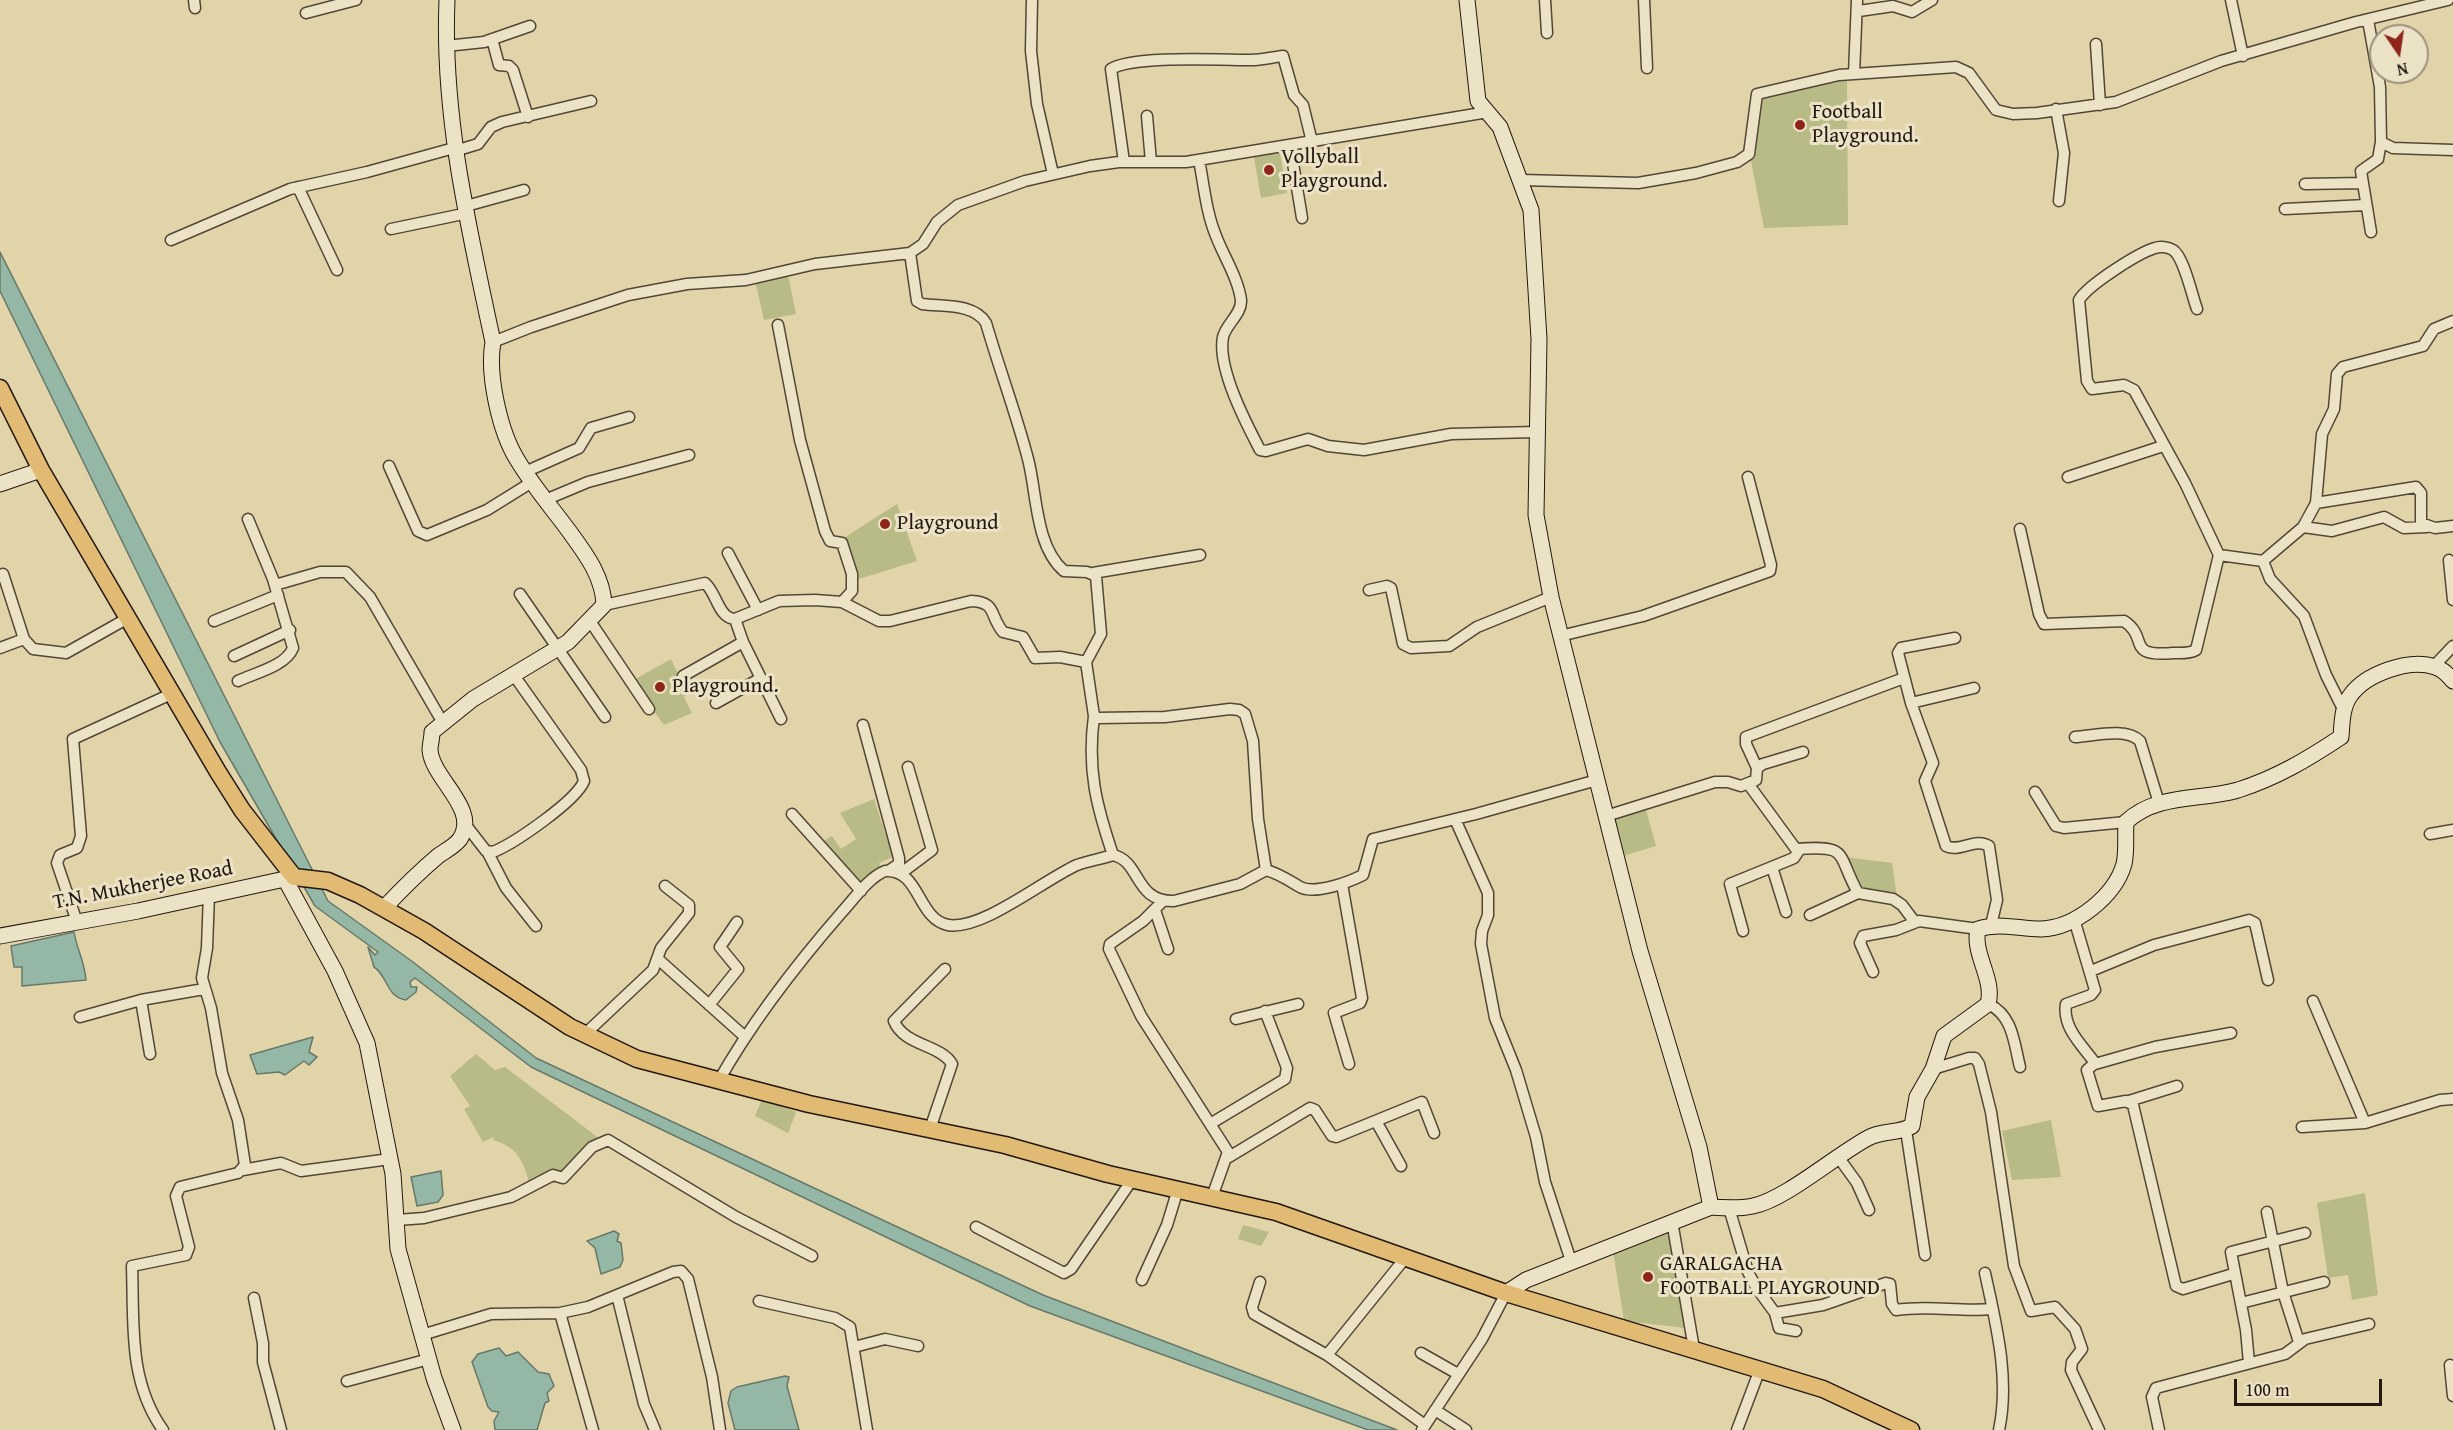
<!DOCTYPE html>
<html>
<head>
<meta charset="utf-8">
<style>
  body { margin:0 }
  #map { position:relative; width:2453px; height:1430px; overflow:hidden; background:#e2d4a9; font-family:"Gentium Book Plus",serif }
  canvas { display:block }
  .north { position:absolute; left:2369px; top:24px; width:60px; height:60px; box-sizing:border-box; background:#ece3c7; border:2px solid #9c917e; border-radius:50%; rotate:167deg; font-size:16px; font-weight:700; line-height:24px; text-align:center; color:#231711 }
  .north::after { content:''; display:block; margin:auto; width:21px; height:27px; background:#8f2418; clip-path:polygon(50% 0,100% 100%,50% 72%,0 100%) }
  .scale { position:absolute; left:2234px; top:1379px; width:148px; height:27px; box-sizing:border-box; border:3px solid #231711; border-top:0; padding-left:8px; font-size:18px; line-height:21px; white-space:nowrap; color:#231711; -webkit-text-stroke:4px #ece3c7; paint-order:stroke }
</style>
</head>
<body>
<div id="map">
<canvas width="2453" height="1430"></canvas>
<div class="north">N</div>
<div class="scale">100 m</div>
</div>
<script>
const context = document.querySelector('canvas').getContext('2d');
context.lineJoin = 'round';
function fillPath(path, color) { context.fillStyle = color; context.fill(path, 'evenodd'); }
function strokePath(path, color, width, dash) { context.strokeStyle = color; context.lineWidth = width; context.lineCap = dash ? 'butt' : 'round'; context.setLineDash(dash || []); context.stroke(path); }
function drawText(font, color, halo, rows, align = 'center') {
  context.font = font + ' "Gentium Book Plus",serif'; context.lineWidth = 6; context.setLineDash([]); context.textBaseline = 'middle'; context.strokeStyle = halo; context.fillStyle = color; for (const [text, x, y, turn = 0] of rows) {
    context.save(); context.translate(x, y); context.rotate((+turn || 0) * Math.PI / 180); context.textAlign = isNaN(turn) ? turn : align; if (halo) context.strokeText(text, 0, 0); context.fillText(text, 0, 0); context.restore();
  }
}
const green = new Path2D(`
  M1847,77L1848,225L1764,228L1750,156L1757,94Z
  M1278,142L1287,193L1261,198L1252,146Z
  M788,275L796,314L764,320L755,281Z
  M897,504L917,561L849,582L836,543Z
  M671,659L687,693L684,697L692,713L664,725L632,681Z
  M874,799L893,857L879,863L882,870L858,891L817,845L832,836L841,849L856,839L840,813Z
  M1645,806L1656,846L1617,858L1606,816Z
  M1845,857L1892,863L1898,904L1853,899Z
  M476,1054L495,1070L505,1067L604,1142L563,1178L530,1186C524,1162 518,1147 493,1140L494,1137L483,1142L464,1109L470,1106L450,1076Z
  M762,1099L781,1100L780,1106L796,1112L788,1133L755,1116Z
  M2051,1120L2061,1177L2012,1180L2002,1131Z
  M2365,1193L2378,1295L2352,1300L2348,1275L2328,1278L2317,1203Z
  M1243,1225L1269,1232L1261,1246L1238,1239Z
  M1664,1231L1672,1239L1685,1328L1624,1321L1613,1251Z`);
const water = new Path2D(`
  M0,252L328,901L413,962L536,1058L1043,1295L1397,1430H1368L1030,1306L531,1067L415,978L410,982L411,987H417L416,992L406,1000C386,997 388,976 374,967L368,947L375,955L378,952L315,906L220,742L0,291Z
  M74,932C77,950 84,959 86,980L22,986V967H14L11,946Z
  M313,1037L309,1052L317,1057L309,1065L304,1061L285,1075L279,1072L257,1074L250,1055Z
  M441,1171L443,1195L438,1202L417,1206L411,1177Z
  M614,1231L619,1234L617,1241L621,1243L623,1260L620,1267L601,1274L595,1248L587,1241Z
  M499,1348L506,1356L518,1352L538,1372L549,1374L554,1386L547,1393L549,1401L545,1403L537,1430H495L494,1421L499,1412L492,1411L488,1407L472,1362L478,1354Z
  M785,1376L789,1377L787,1386L799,1430H735L728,1403L731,1391L737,1387Z`);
const street = new Path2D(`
  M194,0L195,8
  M1032,0L1031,51L1037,104L1053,174
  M1545,0L1547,33
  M1644,0L1647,68
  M2231,0L2243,56
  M1859,11L1893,6L1912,12L1932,0
  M306,13L356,0
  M2368,20L2380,87L2381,142L2393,148L2453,150
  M492,39L499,65L509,66L513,70L528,117
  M2096,44L2100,105
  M446,46L484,42L530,26
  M1854,74L1857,0
  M2056,109L2064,153L2059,201
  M1147,116L1151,162
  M1290,145L1302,218
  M455,151L478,144L491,127L502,122L591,101
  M1199,160C1204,185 1206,212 1216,236C1224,257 1238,278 1241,300C1242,314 1226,324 1223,337C1217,368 1246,423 1260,450L1266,451L1308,439L1328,446L1364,450L1451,434L1536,432
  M1124,162L1111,69C1133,55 1222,60 1251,60C1262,60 1273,57 1283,56L1294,95L1303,105L1312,142
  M1521,180L1638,183L1696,173L1737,162L1749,154L1757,94L1839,75L1956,67L1969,73L1996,110L2013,114L2037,113L2116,102L2221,61L2356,22L2448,0
  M2305,184L2363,183
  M298,187L337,270
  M466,206L524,190
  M2285,209L2366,205
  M391,229L468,213
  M2371,232L2361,171L2378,159L2381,142
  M171,240L290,189L367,172L454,148
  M910,253L917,301L922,304C943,307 974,303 986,323C999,368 1016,413 1028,459C1037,493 1035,546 1064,571L1087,572L1096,576L1101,634L1086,662L1094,716L1098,718L1165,717L1230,709L1239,710L1245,714L1253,741L1258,819L1266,870
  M2197,309C2192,296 2184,257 2173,250C2168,247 2160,246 2155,248C2138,253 2088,285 2079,300L2087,381L2092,389L2124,385L2134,390L2185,483L2219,555L2263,561
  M778,325L800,440L825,531L830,541L842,543L852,574V591L842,602
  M493,342L531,327L628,295L687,284L746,280L815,264L910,253L923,244L937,222L958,205L1025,181L1090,166L1119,162H1186L1488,112
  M389,466L418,531L427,535L487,510L532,482
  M525,472L579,448L591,428L629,417
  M2068,477L2163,446
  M545,500L588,482L689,455
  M2316,503L2322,434L2334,409L2337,374L2343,367L2423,346L2434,329L2453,321
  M2303,527L2332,531L2384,517L2404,528L2427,527
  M2020,529L2039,614L2044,624L2124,621C2150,638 2124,657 2173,653C2180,653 2189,654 2196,650L2219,555
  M728,553L758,610
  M2449,560L2453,600
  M1093,573L1200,555
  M3,574L24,639L33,649L66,653L128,618
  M275,585L320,572H346L370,597L443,723
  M1369,590L1387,586L1391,588L1403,644L1411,648L1449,646L1477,627L1551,597
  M520,594L605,717
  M604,605L705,583C717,593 718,618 735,619L779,601L815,600L842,602L879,621H890L971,601C997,602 989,615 1003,632L1023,637L1035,658L1060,657L1086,662
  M214,621L278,595
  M590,621L649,709
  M1560,636L1643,616L1770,571L1771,565L1748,477
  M1955,638L1901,648L1898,653L1911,703L1933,763L1925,781L1946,846C1960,853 1975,837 1989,846L1997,900L1991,925
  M743,642L781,719
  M0,648L24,639
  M234,656L290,630
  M2434,666L2453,646
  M683,676L743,642L735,619
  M238,681C255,673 286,666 293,648L273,579L248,519
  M716,703L761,678
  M1911,703L1974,688
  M2344,711L2326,675L2304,616L2270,579L2263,561L2303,527L2316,503L2416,487L2421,493V523L2435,528L2453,526
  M1094,716C1087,769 1096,805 1113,855
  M863,725L899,858V864L890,870
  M2075,737C2093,736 2126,727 2140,741L2159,803
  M1757,768L1746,744V737L1904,678
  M2035,792L2056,826L2064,828L2126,822
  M792,814L861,891
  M1606,816L1715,782H1728L1741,786L1756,780L1757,768L1763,764L1803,752
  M1455,819L1488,893V915L1482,931L1481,944L1495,1018L1516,1070L1536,1137L1545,1182L1571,1261
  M465,824L486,851L493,852C515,843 576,801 584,781L581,770L513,674
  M2430,834L2453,830
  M1797,849C1850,845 1836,853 1858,893L1893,899L1902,905L1914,921
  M488,853L506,888L536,926
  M1772,867L1786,912
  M900,874L932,850L908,767
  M1342,884L1362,998L1360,1003L1334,1013L1349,1064
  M1163,901L1143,921L1110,944L1109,949L1141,1016L1228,1152L1212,1197
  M1155,910L1168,949
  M1810,915L1858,893
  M2074,919L2095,990L2091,995L2066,1004C2062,1028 2083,1046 2095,1063L2087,1070L2098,1106L2126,1101L2133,1105L2176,1286L2183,1289L2233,1274
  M77,922L57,863L60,855L77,848L81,836L73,739L171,694
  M1743,931L1730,884L1794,858L1798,852L1749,785
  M658,959L744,1036
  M2091,971L2154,945L2249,920L2255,923L2268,980
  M1873,972L1860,943L1863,936L1896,930L1919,921L1978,929
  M141,1000L150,1054
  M2313,1001L2365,1123
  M1988,1004C2013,1015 2014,1043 2020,1067
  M709,1005L738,969L720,947L737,922
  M80,1017L141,1000L204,989
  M1236,1019L1298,1004
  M584,1035L653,970L661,948L689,913V905L665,886
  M2095,1064L2155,1047L2231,1033
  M1933,1069L1969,1058H1975L1979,1064L1991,1112L2014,1266L2031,1311L2055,1307L2075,1329L2082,1349L2072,1362L2071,1370L2099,1430
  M718,1082C753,1020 795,966 842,912C854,899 868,878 885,871C920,868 917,919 948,925C982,931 1045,879 1077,865C1088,861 1101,859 1113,855C1141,861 1134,902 1174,901L1240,884L1266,870C1280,874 1288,880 1300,887C1315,895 1349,882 1363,875L1373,839L1476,814L1597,780
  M2129,1101L2177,1086
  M1376,1121L1401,1166
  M1210,1124L1285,1079L1287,1068L1265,1011
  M2302,1127L2365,1123L2440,1100L2453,1099
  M930,1129L952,1064C940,1044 904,1046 894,1021L945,969
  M1906,1130L1925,1255
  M1229,1157L1310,1108L1315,1110L1332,1136L1336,1137L1422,1102L1434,1133
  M1839,1158L1857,1183L1869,1210
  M243,1170L281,1163L301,1171L390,1159
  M1729,1208L1748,1272L1756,1287L1775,1313L1779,1328L1796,1331
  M2267,1212L2283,1292L2299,1342
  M397,1220L424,1218L511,1197L553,1175L563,1178L592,1147L608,1140L736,1217L812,1256
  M1672,1221L1694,1349
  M976,1227L1064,1273L1071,1269L1132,1180
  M1985,1273C1996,1324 2010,1378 1999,1430
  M1142,1280L1167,1225L1178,1189
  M1260,1282L1252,1307L1254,1314L1327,1355L1406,1257
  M617,1295L644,1404L655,1430
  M254,1298L263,1343V1362L281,1430
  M759,1301L835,1318L850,1327L867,1430
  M2241,1303L2324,1282
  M560,1313L593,1430
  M1775,1313L1823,1305L1886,1283L1890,1284L1892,1304L1896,1310C1929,1305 1960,1312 1992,1309
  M422,1335L491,1314L560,1313L588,1307L673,1272L681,1271L688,1279L712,1377L720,1430
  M854,1347L885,1339L918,1346
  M1421,1353L1458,1374
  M1327,1355L1425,1425
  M2249,1363L2246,1330L2231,1252L2305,1233
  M2450,1365L2453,1396
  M347,1381L429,1359
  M1435,1410L1466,1430
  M163,1430C128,1381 134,1323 132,1266L186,1255L189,1247L176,1196L180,1187L238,1173L245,1165L238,1120L222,1073L211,1008L202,978L207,948L209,894
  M1422,1430L1482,1339L1506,1293
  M1737,1430L1760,1369
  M2159,1430L2152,1397L2156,1388L2285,1354L2305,1339L2369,1324`);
const secondary = new Path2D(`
  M1467,0L1478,101L1500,127L1531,210L1539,339L1536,515L1551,597L1640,951L1699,1147L1711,1207L1526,1280L1506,1293
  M0,484L41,470
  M285,879L335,971L367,1043L393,1174L398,1249L434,1378L453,1430
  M384,908C401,890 419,872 438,856C445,851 455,846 460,839C480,809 432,779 430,750C430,745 432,738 432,732L473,699L568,642L604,605C603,576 585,553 569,531C552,508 533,486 518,461C500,433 487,375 493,342C469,229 442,116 447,0
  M0,936L138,911L294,877
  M1711,1207C1725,1208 1739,1209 1753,1206C1786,1199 1836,1155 1868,1138C1882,1130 1898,1134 1912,1126L1917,1097L1933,1069L1944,1036L1988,1004C1995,979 1972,954 1978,929C1999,922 2019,929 2041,929C2075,928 2115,896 2124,864C2127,851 2125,835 2126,822C2157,793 2200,801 2238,790C2276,778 2308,759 2341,737C2342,724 2342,707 2350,696C2365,674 2409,658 2435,667C2443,669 2448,675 2453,681`);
const primary = new Path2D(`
  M0,388L41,470L218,772L242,810L294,877L328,881L360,895L424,931L570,1027L637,1059L809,1104L1005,1145L1108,1174L1276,1212L1506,1293L1823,1389L1911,1430`);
const markers = [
  [1800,125,6,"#8f2418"],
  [1269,170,6,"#8f2418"],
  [885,524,6,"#8f2418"],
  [660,687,6,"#8f2418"],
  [1648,1277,6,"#8f2418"]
];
const poiNames = [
  ["Football",1812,113],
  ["Playground.",1812,137],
  ["Vollyball",1281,158],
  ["Playground.",1281,182],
  ["Playground",897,524],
  ["Playground.",672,687],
  ["GARALGACHA",1660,1265],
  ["FOOTBALL PLAYGROUND",1660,1289]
];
const streetNames = [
  ["T.N. Mukherjee Road",143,886,-11]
];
fillPath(green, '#b8bb85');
fillPath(water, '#95b8a6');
strokePath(water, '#67786a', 1.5);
strokePath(street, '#534637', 13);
strokePath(secondary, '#231711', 17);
strokePath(primary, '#231711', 19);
strokePath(street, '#ece3c7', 10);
strokePath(secondary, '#ece3c7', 15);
strokePath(primary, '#e1ba74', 16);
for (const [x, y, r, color] of markers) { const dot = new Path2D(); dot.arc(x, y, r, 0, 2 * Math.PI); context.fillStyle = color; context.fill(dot); strokePath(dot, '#ece3c7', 2); }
drawText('21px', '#231711', '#ece3c7', poiNames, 'left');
drawText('21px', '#231711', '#ece3c7', streetNames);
</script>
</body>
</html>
